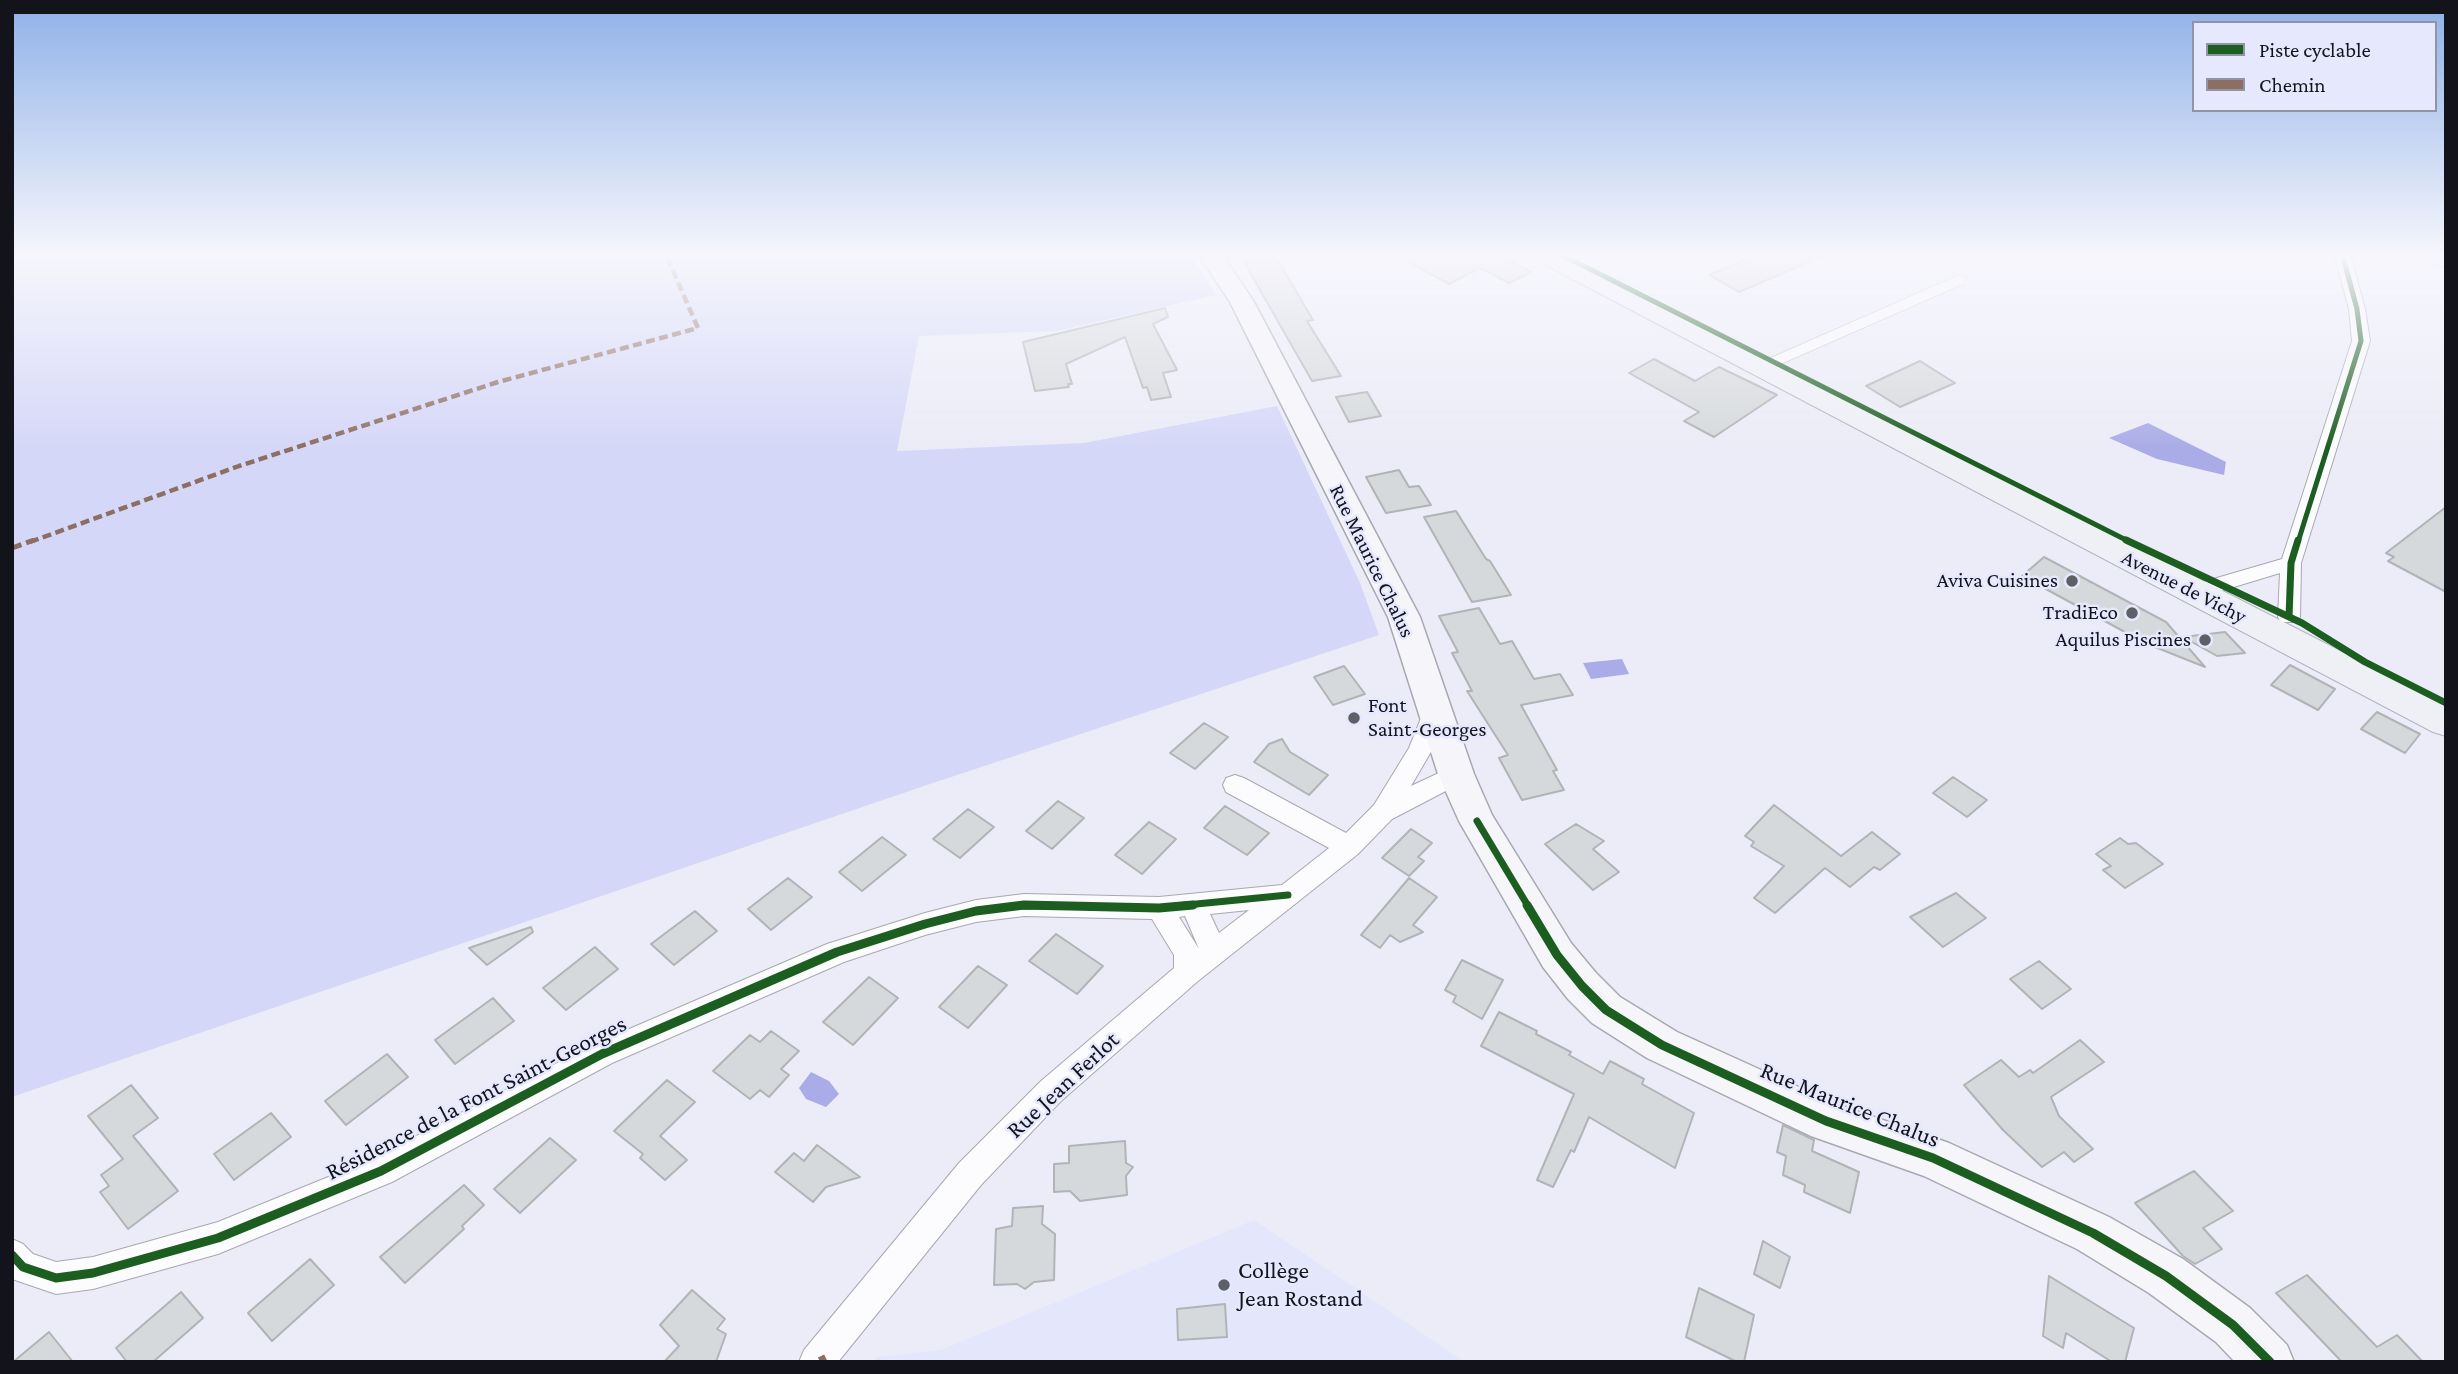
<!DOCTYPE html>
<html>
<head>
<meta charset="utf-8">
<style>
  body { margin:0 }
  #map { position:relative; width:2458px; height:1374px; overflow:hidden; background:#ececf8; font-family:"Crimson Pro",serif }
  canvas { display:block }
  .frame { position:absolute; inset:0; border:14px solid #13131b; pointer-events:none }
  .legend { position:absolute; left:2192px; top:21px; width:245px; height:91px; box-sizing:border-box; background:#e6e8fe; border:2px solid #9293a3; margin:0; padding:9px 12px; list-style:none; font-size:21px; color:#13131b }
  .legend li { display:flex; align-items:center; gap:14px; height:35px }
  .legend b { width:35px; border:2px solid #9293a3 }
</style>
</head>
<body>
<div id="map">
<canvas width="2458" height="1374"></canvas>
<div class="frame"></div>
<ul class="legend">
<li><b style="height:9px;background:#1b5e20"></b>Piste cyclable</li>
<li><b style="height:9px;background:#8d6e63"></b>Chemin</li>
</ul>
</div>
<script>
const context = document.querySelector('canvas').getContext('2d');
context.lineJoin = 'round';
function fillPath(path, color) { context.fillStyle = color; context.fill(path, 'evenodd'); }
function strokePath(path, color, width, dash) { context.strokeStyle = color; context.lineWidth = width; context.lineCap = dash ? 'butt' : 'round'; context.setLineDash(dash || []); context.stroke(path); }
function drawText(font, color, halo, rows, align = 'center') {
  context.font = font + ' "Crimson Pro",serif'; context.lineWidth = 5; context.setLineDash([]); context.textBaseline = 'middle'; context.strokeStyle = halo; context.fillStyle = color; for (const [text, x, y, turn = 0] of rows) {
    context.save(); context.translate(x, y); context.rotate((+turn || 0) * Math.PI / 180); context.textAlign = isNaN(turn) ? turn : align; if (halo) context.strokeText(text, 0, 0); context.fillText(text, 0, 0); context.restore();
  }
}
const built = new Path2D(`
  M1254,1220L1465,1362H874L877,1357L941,1350Z`);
const green = new Path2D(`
  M12,257H1192L1216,295L1057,331L919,336L897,451L1084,443L1277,406L1360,583L1379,635L924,786L12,1097Z`);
const water = new Path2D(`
  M2148,423L2226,462L2224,475L2157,459L2109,438Z
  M1622,659L1629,674L1591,679L1583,663Z
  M811,1072L829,1081L839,1094L826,1107L806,1099L799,1088Z`);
const building = new Path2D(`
  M1276,257L1313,320L1307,321L1341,376L1312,381L1244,262Z
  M1399,257H1504L1531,272L1509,283L1480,268L1449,284Z
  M1752,257H1821L1739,292L1709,275Z
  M1165,308L1168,317L1153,324L1177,370L1163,373L1171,397L1151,400L1147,387L1143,388L1125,337L1066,364L1072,384H1068L1069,387L1035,391L1023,342Z
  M1654,359L1695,381L1719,367L1777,395L1714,437L1684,421L1699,412L1629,373Z
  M1920,361L1955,383L1900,407L1866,386Z
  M1367,392L1381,416L1349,422L1336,397Z
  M1399,470L1409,487L1419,486L1431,505L1386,513L1366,477Z
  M2446,507V592L2388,561L2394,557L2386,553Z
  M1456,511L1486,559L1490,561L1511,595L1472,602L1424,517Z
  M2044,557L2166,622L2205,667L2145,643L2022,576Z
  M1479,608L1500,644L1512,641L1534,679L1560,674L1573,695L1521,705L1557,770L1553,771L1564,790L1522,800L1499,758L1508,755L1467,691H1472L1452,653L1458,652L1439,616Z
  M2225,632L2245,653L2217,656L2183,637Z
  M2290,665L2335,689L2318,710L2271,685Z
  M1344,666L1365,694L1333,705L1314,677Z
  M2377,712L2420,734L2405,753L2361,729Z
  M1204,723L1228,737L1195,769L1170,753Z
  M1282,739L1290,752L1328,775L1309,795L1254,762L1269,744Z
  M1953,777L1987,800L1967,817L1933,793Z
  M1058,801L1084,818L1052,849L1026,831Z
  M1774,805L1841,856L1872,832L1900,854L1880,870L1874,867L1850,887L1825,868L1775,913L1754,898L1784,866L1751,846L1754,842L1745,836Z
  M1225,806L1269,833L1247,855L1204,828Z
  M968,809L994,827L960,858L933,839Z
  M1149,822L1176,839L1142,874L1115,855Z
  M1576,824L1604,841L1593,849L1619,872L1593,890L1545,844Z
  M1411,829L1432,843L1418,857L1424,861L1409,876L1382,858Z
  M882,837L906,855L862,891L839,872Z
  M2120,838L2128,844L2136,843L2163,864L2125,888L2103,870L2111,866L2096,854Z
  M788,878L812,897L771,930L748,909Z
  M1409,878L1437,897L1413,925L1423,932L1400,942L1390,935L1380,948L1361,935Z
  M1956,893L1986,918L1943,947L1910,917Z
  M695,911L717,931L674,965L651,944Z
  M531,927L533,932L487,965L469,948Z
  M1056,934L1103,966L1077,994L1029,961Z
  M595,947L618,969L566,1010L543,988Z
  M1462,960L1503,980L1482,1019L1453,1002L1456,996L1445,990Z
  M2039,961L2071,989L2042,1009L2010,979Z
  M978,966L1007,985L968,1028L939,1007Z
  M869,977L898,998L853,1045L823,1022Z
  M493,998L514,1021L455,1064L435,1040Z
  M1499,1012L1537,1031L1536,1034L1571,1052L1569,1055L1603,1074L1610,1061L1644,1079L1642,1084L1694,1113L1675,1168L1589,1117L1574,1152L1571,1150L1553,1187L1537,1180L1574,1094L1481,1046Z
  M771,1031L799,1051L781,1069L789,1075L769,1097L760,1090L750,1099L713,1071L750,1035L760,1042Z
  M2080,1040L2104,1062L2051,1097L2059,1116L2093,1149L2074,1162L2064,1152L2042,1167L2003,1130L1964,1085L2001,1060L2019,1077L2030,1070L2033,1073Z
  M387,1054L408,1077L346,1125L325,1101Z
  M667,1080L695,1102L660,1136L687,1160L665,1180L640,1158L643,1154L614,1131Z
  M131,1085L158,1118L133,1136L178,1191L128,1229L100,1192L109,1186L101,1175L123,1159L88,1116Z
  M271,1113L291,1137L234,1180L214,1154Z
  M1783,1125L1814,1140L1812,1151L1859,1172L1850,1213L1804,1192L1805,1185L1783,1175L1786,1156L1777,1152Z
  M550,1138L576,1160L520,1213L494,1189Z
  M1125,1141L1126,1163L1133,1167L1126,1176L1127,1195L1080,1201L1070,1191L1054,1192V1164L1069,1163V1146Z
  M817,1145L860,1177L826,1187L813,1202L775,1172L794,1153L804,1161Z
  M2194,1171L2233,1211L2203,1228L2222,1249L2195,1264L2183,1256L2135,1203Z
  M464,1185L484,1205L462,1226L464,1229L405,1283L380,1257Z
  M1043,1206L1042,1224L1055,1234L1054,1280L1034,1282L1025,1289L1017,1284L994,1285L996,1229L1012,1226L1013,1208Z
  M1763,1241L1790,1257L1780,1288L1754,1274Z
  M310,1259L334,1285L272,1341L248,1313Z
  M2307,1275L2377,1347L2397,1335L2423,1362H2342L2276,1293Z
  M2049,1276L2134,1328L2125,1362H2112L2066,1333L2063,1348L2043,1336Z
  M1699,1288L1754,1315L1744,1362H1737L1686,1337Z
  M692,1290L725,1319L717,1329L726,1334L716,1362H664L679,1346L660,1325Z
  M181,1292L203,1318L153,1362H127L116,1348Z
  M1225,1304L1227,1337L1178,1340L1177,1309Z
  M49,1332L73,1362H13Z`);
const lane = new Path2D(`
  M1762,367L1960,280`);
const street = new Path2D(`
  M2335,257H2351L2365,309L2370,341L2301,563L2300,617L2297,622H2281L2278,617L2280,573L2194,599L2186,597L2183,592L2186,587L2282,559L2352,341L2349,309Z
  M2419,257H2446V267L2421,260Z
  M1434,703L1442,706L1446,712L1432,750L1411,786L1456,765L1465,767L1468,774L1465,781L1392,819L1358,854L1198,981L1061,1101L981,1185L838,1362H799L804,1350L959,1163L1041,1081L1174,968V955L1152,919L1024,916L976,922L925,935L844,962L612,1063L392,1182L218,1254L93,1289L56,1294L12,1279V1239L23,1244L33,1254L56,1262L93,1257L218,1222L370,1160L592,1045L827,944L925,913L976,900L1024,894L1159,897L1282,885L1329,848L1226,792L1223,785L1226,778L1235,775L1244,778L1346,833L1374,805L1409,748L1426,706ZM1249,910L1219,933L1210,914ZM1185,916L1199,949L1179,917Z`);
const secondary = new Path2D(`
  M1200,257H1224L1254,302L1420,617L1474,774L1492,815L1571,943L1596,973L1620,997L1677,1032L1834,1103L1949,1143L2109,1217L2183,1259L2250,1308L2287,1345L2294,1362H2235L2216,1342L2149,1293L2077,1249L1924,1176L1811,1136L1647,1058L1592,1023L1568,999L1543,967L1459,821L1438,774L1388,617L1230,302Z`);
const primary = new Path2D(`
  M1536,257H1569L2446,705V736L2433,732L1540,262Z`);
const quietFar2 = new Path2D(`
  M2440,257L2446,259
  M30,542L239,466L498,382L698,328L667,257`);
const quietFar1 = new Path2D(`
  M12,548L34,540`);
const quiet = new Path2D(`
  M821,1356L824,1362`);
const cyclewayFar2 = new Path2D(`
  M1566,257L2130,542
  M2298,542L2361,341L2357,309L2343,257`);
const cyclewayFar1 = new Path2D(`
  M2126,540L2302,623L2365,662L2446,703
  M2289,617L2291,563L2298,540
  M1477,821L1528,906
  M1014,906H1083
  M1176,906L1288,895`);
const cycleway = new Path2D(`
  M1527,905L1557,955L1582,986L1606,1010L1662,1045L1826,1121L1933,1158L2093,1233L2166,1276L2233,1325L2270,1362
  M12,1255L23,1267L56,1278L93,1273L218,1238L381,1171L602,1054L837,952L925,924L976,911L1024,905L1159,908L1193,905`);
const markers = [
  [2072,581,7,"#5f5f68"],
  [2132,613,7,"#5f5f68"],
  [2205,640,7,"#5f5f68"],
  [1354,718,7,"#5f5f68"],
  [1224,1285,7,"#5f5f68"]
];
const streetNames = [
  ["Rue Maurice Chalus",1372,561,64],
  ["Avenue de Vichy",2184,587,27]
];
const poiNames = [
  ["Aviva Cuisines",2058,581],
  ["TradiEco",2118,613],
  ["Aquilus Piscines",2191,640],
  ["Font",1368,706,"left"],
  ["Saint-Georges",1368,730,"left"]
];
const nearStreetnames = [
  ["Rue Jean Ferlot",1063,1085,-43],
  ["Résidence de la Font Saint-Georges",476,1098,-27],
  ["Rue Maurice Chalus",1850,1105,22]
];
const nearPoinames = [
  ["Collège",1238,1271],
  ["Jean Rostand",1238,1299]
];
fillPath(built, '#e4e6fb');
fillPath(green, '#d5d7f8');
fillPath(water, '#aaace7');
fillPath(building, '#d6d9db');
strokePath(building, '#b1b4b7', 2);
strokePath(lane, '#a8a8b2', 11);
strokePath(street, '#a8a8b2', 2);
strokePath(secondary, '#a8a8b2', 3);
strokePath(primary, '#b3b3c2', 2);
strokePath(lane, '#fcfcfe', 10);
fillPath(street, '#fcfcfe');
fillPath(secondary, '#f6f6fa');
fillPath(primary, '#efeff6');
strokePath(quietFar2, '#8d6e63', 4.5, [9, 4.5]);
strokePath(quietFar1, '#8d6e63', 5, [10, 5]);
strokePath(quiet, '#8d6e63', 7, [14, 7]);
strokePath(cyclewayFar2, '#1b5e20', 5);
strokePath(cyclewayFar1, '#1b5e20', 7);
strokePath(cycleway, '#1b5e20', 9);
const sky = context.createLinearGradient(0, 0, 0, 449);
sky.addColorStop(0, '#8fb1e8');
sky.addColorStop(0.57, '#f6f6fc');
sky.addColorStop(1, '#f6f6fc00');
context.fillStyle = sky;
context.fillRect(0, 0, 2458, 449);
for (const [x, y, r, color] of markers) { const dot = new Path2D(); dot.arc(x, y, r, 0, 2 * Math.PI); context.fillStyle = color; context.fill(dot); strokePath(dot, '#e6e8fe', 2.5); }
drawText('21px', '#13131b', '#e6e8fe', streetNames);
drawText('21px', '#13131b', '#e6e8fe', poiNames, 'right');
drawText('24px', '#13131b', '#e6e8fe', nearStreetnames);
drawText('24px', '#13131b', '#e6e8fe', nearPoinames, 'left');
</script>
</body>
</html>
